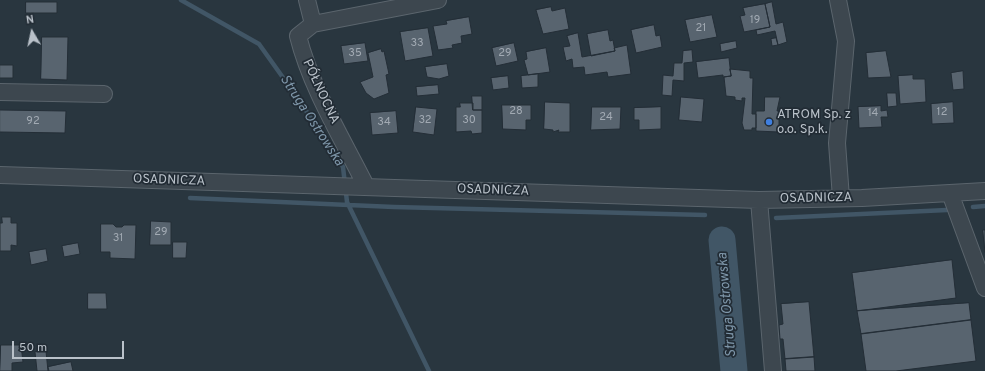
<!DOCTYPE html>
<html>
<head>
<meta charset="utf-8">
<style>
  body { margin:0 }
  #map { position:relative; width:985px; height:371px; overflow:hidden; background:#29363f; font-family:Overpass,sans-serif }
  canvas { display:block }
  .north { position:absolute; left:12px; top:12px; width:40px; height:40px; -webkit-text-stroke:3px #222c35; paint-order:stroke; rotate:351deg; font-size:11px; font-weight:700; line-height:16px; text-align:center; color:#bac2ca }
  .north::after { content:''; display:block; margin:auto; width:14px; height:18px; background:#bac2ca; clip-path:polygon(50% 0,100% 100%,50% 72%,0 100%) }
  .scale { position:absolute; left:12px; top:341px; width:112px; height:18px; box-sizing:border-box; border:2px solid #bac2ca; border-top:0; padding-left:5px; font-size:12px; line-height:14px; white-space:nowrap; color:#bac2ca; -webkit-text-stroke:3px #222c35; paint-order:stroke }
</style>
</head>
<body>
<div id="map">
<canvas width="985" height="371"></canvas>
<div class="north">N</div>
<div class="scale">50 m</div>
</div>
<script>
const context = document.querySelector('canvas').getContext('2d');
context.lineJoin = 'round';
function strokePath(path, color, width, dash) { context.strokeStyle = color; context.lineWidth = width; context.lineCap = dash ? 'butt' : 'round'; context.setLineDash(dash || []); context.stroke(path); }
function fillPath(path, color) { context.fillStyle = color; context.fill(path, 'evenodd'); }
function drawText(font, color, halo, rows, align = 'center') {
  context.font = font + ' Overpass,sans-serif'; context.lineWidth = 3.5; context.setLineDash([]); context.textBaseline = 'middle'; context.strokeStyle = halo; context.fillStyle = color; for (const [text, x, y, turn = 0] of rows) {
    context.save(); context.translate(x, y); context.rotate((+turn || 0) * Math.PI / 180); context.textAlign = isNaN(turn) ? turn : align; if (halo) context.strokeText(text, 0, 0); context.fillText(text, 0, 0); context.restore();
  }
}
const stream = new Path2D(`
  M181,0L259,44L299,100L343,167L347,202L429,371
  M190,198L394,207L705,215
  M973,207L985,206
  M776,218L947,210`);
const river = new Path2D(`
  M722,240L734,371`);
const building = new Path2D(`
  M26,2H57V13H26Z
  M772,2L776,24L783,22L787,42L778,45L775,31L757,35L756,30L770,27L765,4Z
  M765,4L770,27L744,32L740,16L745,15L743,8Z
  M551,7L552,11L565,8L569,29L543,34L536,10Z
  M712,15L717,37L690,42L685,20Z
  M469,17L472,34L461,36L462,43L452,45L453,48L438,50L433,26L447,24L446,21Z
  M654,25L656,36L660,35L662,47L636,53L631,30Z
  M428,28L433,56L405,61L400,32Z
  M608,30L610,41L613,40L615,51L591,56L587,34Z
  M578,33L582,57L615,51L614,48L627,45L631,74L608,77L607,72L585,75L584,67L573,68L572,59L566,61L563,47L570,46L567,36Z
  M42,37H68L67,80L41,79Z
  M776,38L778,45L772,46L771,39Z
  M736,41L737,48L721,52L720,44Z
  M365,43L368,61L344,64L341,46Z
  M514,43L518,61L496,66L492,48Z
  M546,48L550,72L528,75L524,60L527,59L526,52Z
  M381,49L382,52L384,51L389,74L386,75L389,93L374,99L366,93L360,82L373,77L368,53Z
  M692,50L693,62L684,63V81L673,80L672,96L662,95L663,75L673,76L674,63H682L683,51Z
  M886,51L891,77L868,78L866,53Z
  M729,58L731,76L723,77V75L698,78L696,62Z
  M447,64L449,76L439,79L427,77L425,67Z
  M0,65H13V78H0Z
  M730,69L750,71V78H753L752,114H756V128H752V130H744L742,123L745,98H742V101L735,100V97L726,96L724,77L731,76Z
  M963,71L964,89L953,90L951,73Z
  M538,74V87L522,88L521,76Z
  M913,75V79H925L926,102L900,104L898,76Z
  M508,76L509,88L493,90L491,78Z
  M438,85L439,94L417,96L416,87Z
  M887,93H896L897,106L888,107Z
  M472,96H482V110H473Z
  M681,97L704,99L702,122L679,120Z
  M765,97H780L777,111H779V132L756,131V111H764Z
  M545,102L570,103V132H558L559,130L553,132V130L544,129Z
  M953,102L954,123L932,124L931,104Z
  M460,103H473V110H482V133L472,134L471,131L456,132V107H460Z
  M502,105H531V120H526V130L503,129Z
  M881,106V111L887,110L888,117H881L882,127L859,128L858,107Z
  M416,107L437,109L434,135L413,132Z
  M592,107H621L620,129L591,130Z
  M661,107V129L639,130V120H634V108Z
  M0,110L66,111L65,133L0,132Z
  M396,111L398,133L372,135L370,113Z
  M2,217H11V223H17V246L11,245V251H0V223H2Z
  M151,221L171,222V245H150Z
  M101,224H113L116,227H122L124,225H136L135,259L110,258V252H101Z
  M983,230H985V252Z
  M173,242H187L186,258H173Z
  M78,243L80,254L64,257L62,246Z
  M46,249L48,261L31,265L29,252Z
  M952,260L956,298L857,311L852,273Z
  M88,293H106L107,309H88Z
  M809,302L814,357L785,359L783,339H780L779,325L783,324L781,304Z
  M969,303L971,320L861,334L857,311Z
  M971,320L976,361L896,371H866L861,334Z
  M1,345H21L23,362L12,363V371H0Z
  M46,351L48,371H37L35,352Z
  M814,357L815,371H786L785,359Z
  M71,362L73,371H49L48,367Z`);
const minor = new Path2D(`
  M307,0L313,24L298,36C311,88 342,138 366,186
  M838,0L846,41L837,143L841,198
  M313,24L438,0
  M0,92L104,94
  M0,175L759,200L862,198L985,191
  M950,193L985,288
  M759,200L773,371`);
const markers = [
  [769,122,4,"#3f7fe0"]
];
const numberNames = [
  ["19",755,21],
  ["21",701,29],
  ["33",417,44],
  ["35",355,54],
  ["29",505,54],
  ["28",516,112],
  ["12",942,113],
  ["14",873,114],
  ["24",606,118],
  ["32",425,121],
  ["30",469,121],
  ["92",33,122],
  ["34",384,123],
  ["29",161,233],
  ["31",118,239]
];
const streetNames = [
  ["PÓŁNOCNA",320,92,65],
  ["OSADNICZA",169,181,2],
  ["OSADNICZA",493,191,2],
  ["OSADNICZA",816,199,-1]
];
const poiNames = [
  ["ATROM Sp. z",777,115],
  ["o.o. Sp.k.",777,130]
];
const waterNames = [
  ["Struga Ostrowska",311,121,57],
  ["Struga Ostrowska",728,305,-95]
];
strokePath(stream, '#415666', 4.5);
strokePath(river, '#415666', 27);
fillPath(building, '#58646f');
strokePath(building, '#242e37', 1);
strokePath(minor, '#5b656d', 18);
strokePath(minor, '#3d474f', 16);
for (const [x, y, r, color] of markers) { const dot = new Path2D(); dot.arc(x, y, r, 0, 2 * Math.PI); context.fillStyle = color; context.fill(dot); strokePath(dot, '#222c35', 1.5); }
drawText('11px', '#a2aab3', null, numberNames);
drawText('13px', '#bac2ca', '#222c35', streetNames);
drawText('13px', '#bac2ca', '#222c35', poiNames, 'left');
drawText('italic 14px', '#7e96a9', '#222c35', waterNames);
</script>
</body>
</html>
